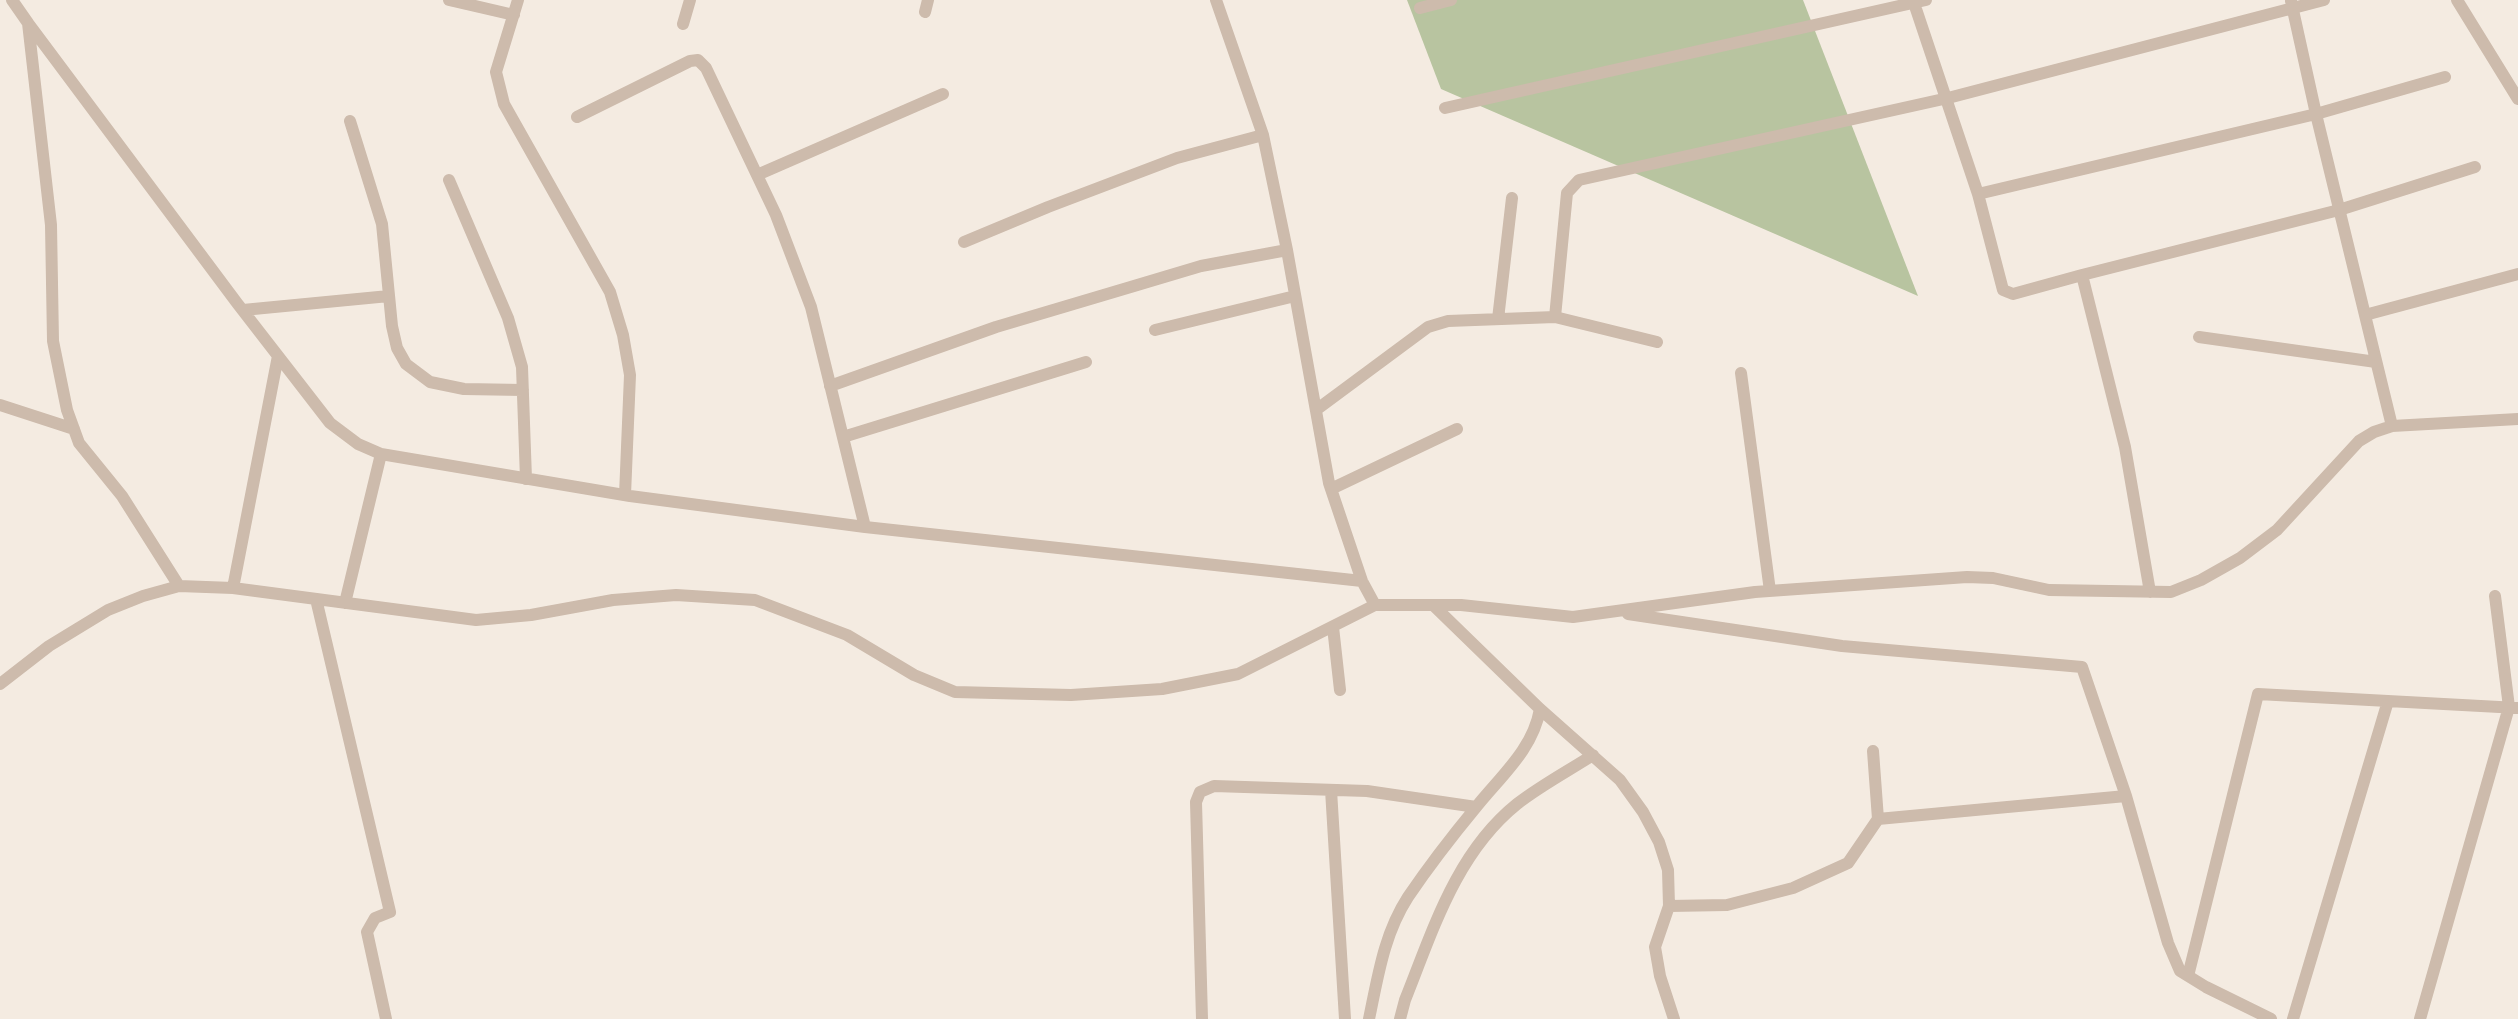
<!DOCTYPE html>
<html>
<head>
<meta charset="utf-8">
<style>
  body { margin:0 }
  canvas { display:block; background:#f4ebe1 }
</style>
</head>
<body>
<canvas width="2518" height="1019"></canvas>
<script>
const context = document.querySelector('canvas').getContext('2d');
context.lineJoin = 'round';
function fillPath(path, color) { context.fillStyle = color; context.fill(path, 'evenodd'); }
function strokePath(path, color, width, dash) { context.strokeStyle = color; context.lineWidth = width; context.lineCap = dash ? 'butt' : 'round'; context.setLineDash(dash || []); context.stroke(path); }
const green = new Path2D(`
  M1407,0H1803L1918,296L1441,89Z`);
const street = new Path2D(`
  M12,0L28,23L51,225L53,341L67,410L79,443L122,496L179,586
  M449,0L514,15
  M518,0L496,72L504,104L610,292L623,335L630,375L625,495
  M1216,0L1263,135L1287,250L1329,483L1362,581L1375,605
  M1913,0L1978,194L2003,290L2013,294L2082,275
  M2457,0L2518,99
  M2291,1L2316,114L2392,426
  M1420,8L1451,0
  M925,12L928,0
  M28,23L237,303L330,423L358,444L381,454L630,496L865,527L1362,581
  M683,24L690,0
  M1445,108L1926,0
  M577,117L690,61L698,60L706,68L776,215L811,307L865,527
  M350,121L382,224L392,326L397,348L406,364L430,382L464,389L523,390
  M757,175L943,94
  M449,180L508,318L522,367L526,479
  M1978,194L2316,114L2445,77
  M964,242L1048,207L1177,158L1263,135
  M243,310L389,296
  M2365,315L2518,274
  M1555,317L1567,193L1579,180L1948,98L2324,0
  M1498,319L1512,198
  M1155,330L1295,296
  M2199,337L2376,362
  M1741,373L1770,591
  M830,386L996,327L1134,286L1201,266L1287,250
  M0,405L74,429
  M1316,410L1428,327L1448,321L1555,317L1657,342
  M843,437L1086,362
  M1331,489L1457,429
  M233,588L278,356
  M2150,592L2125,447L2082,275L2339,210L2475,167
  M316,599L390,912L375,918L367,932L386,1019
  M345,603L381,454
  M1433,605L1540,709L1620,780L1643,812L1659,842L1668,870L1669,906L1655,947L1660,976L1674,1019
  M1628,614L1842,646L2082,667L2126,796L2168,943L2180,971L2206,987L2271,1019
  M1333,627L1340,690
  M0,684L49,646L108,610L143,596L179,586L233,588L476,620L531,615L613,600L676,595L755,600L847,635L914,675L955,692L1071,695L1162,689L1238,674L1375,605H1461L1573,617L1755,592L1967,577L1993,578L2049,590L2171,592L2201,580L2240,558L2277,530L2359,441L2374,432L2392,426L2518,419
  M1873,751L1878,819L2126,796
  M1331,790L1345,1019
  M1669,906L1727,905L1793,888L1848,863L1878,819
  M2188,976L2258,694L2518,708
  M1202,1019L1196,802L1200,792L1214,786L1367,791L1476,807
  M1369,1019C1378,976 1384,934 1408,897C1429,866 1453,835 1477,806C1502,775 1533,749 1540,709
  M1400,1019L1405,1000C1433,930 1456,853 1517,804C1540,786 1568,771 1593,755
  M2293,1019L2388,701
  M2420,1019L2509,707L2495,596`);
fillPath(green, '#b8c4a0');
strokePath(street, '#cdbbac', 12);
</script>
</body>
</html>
